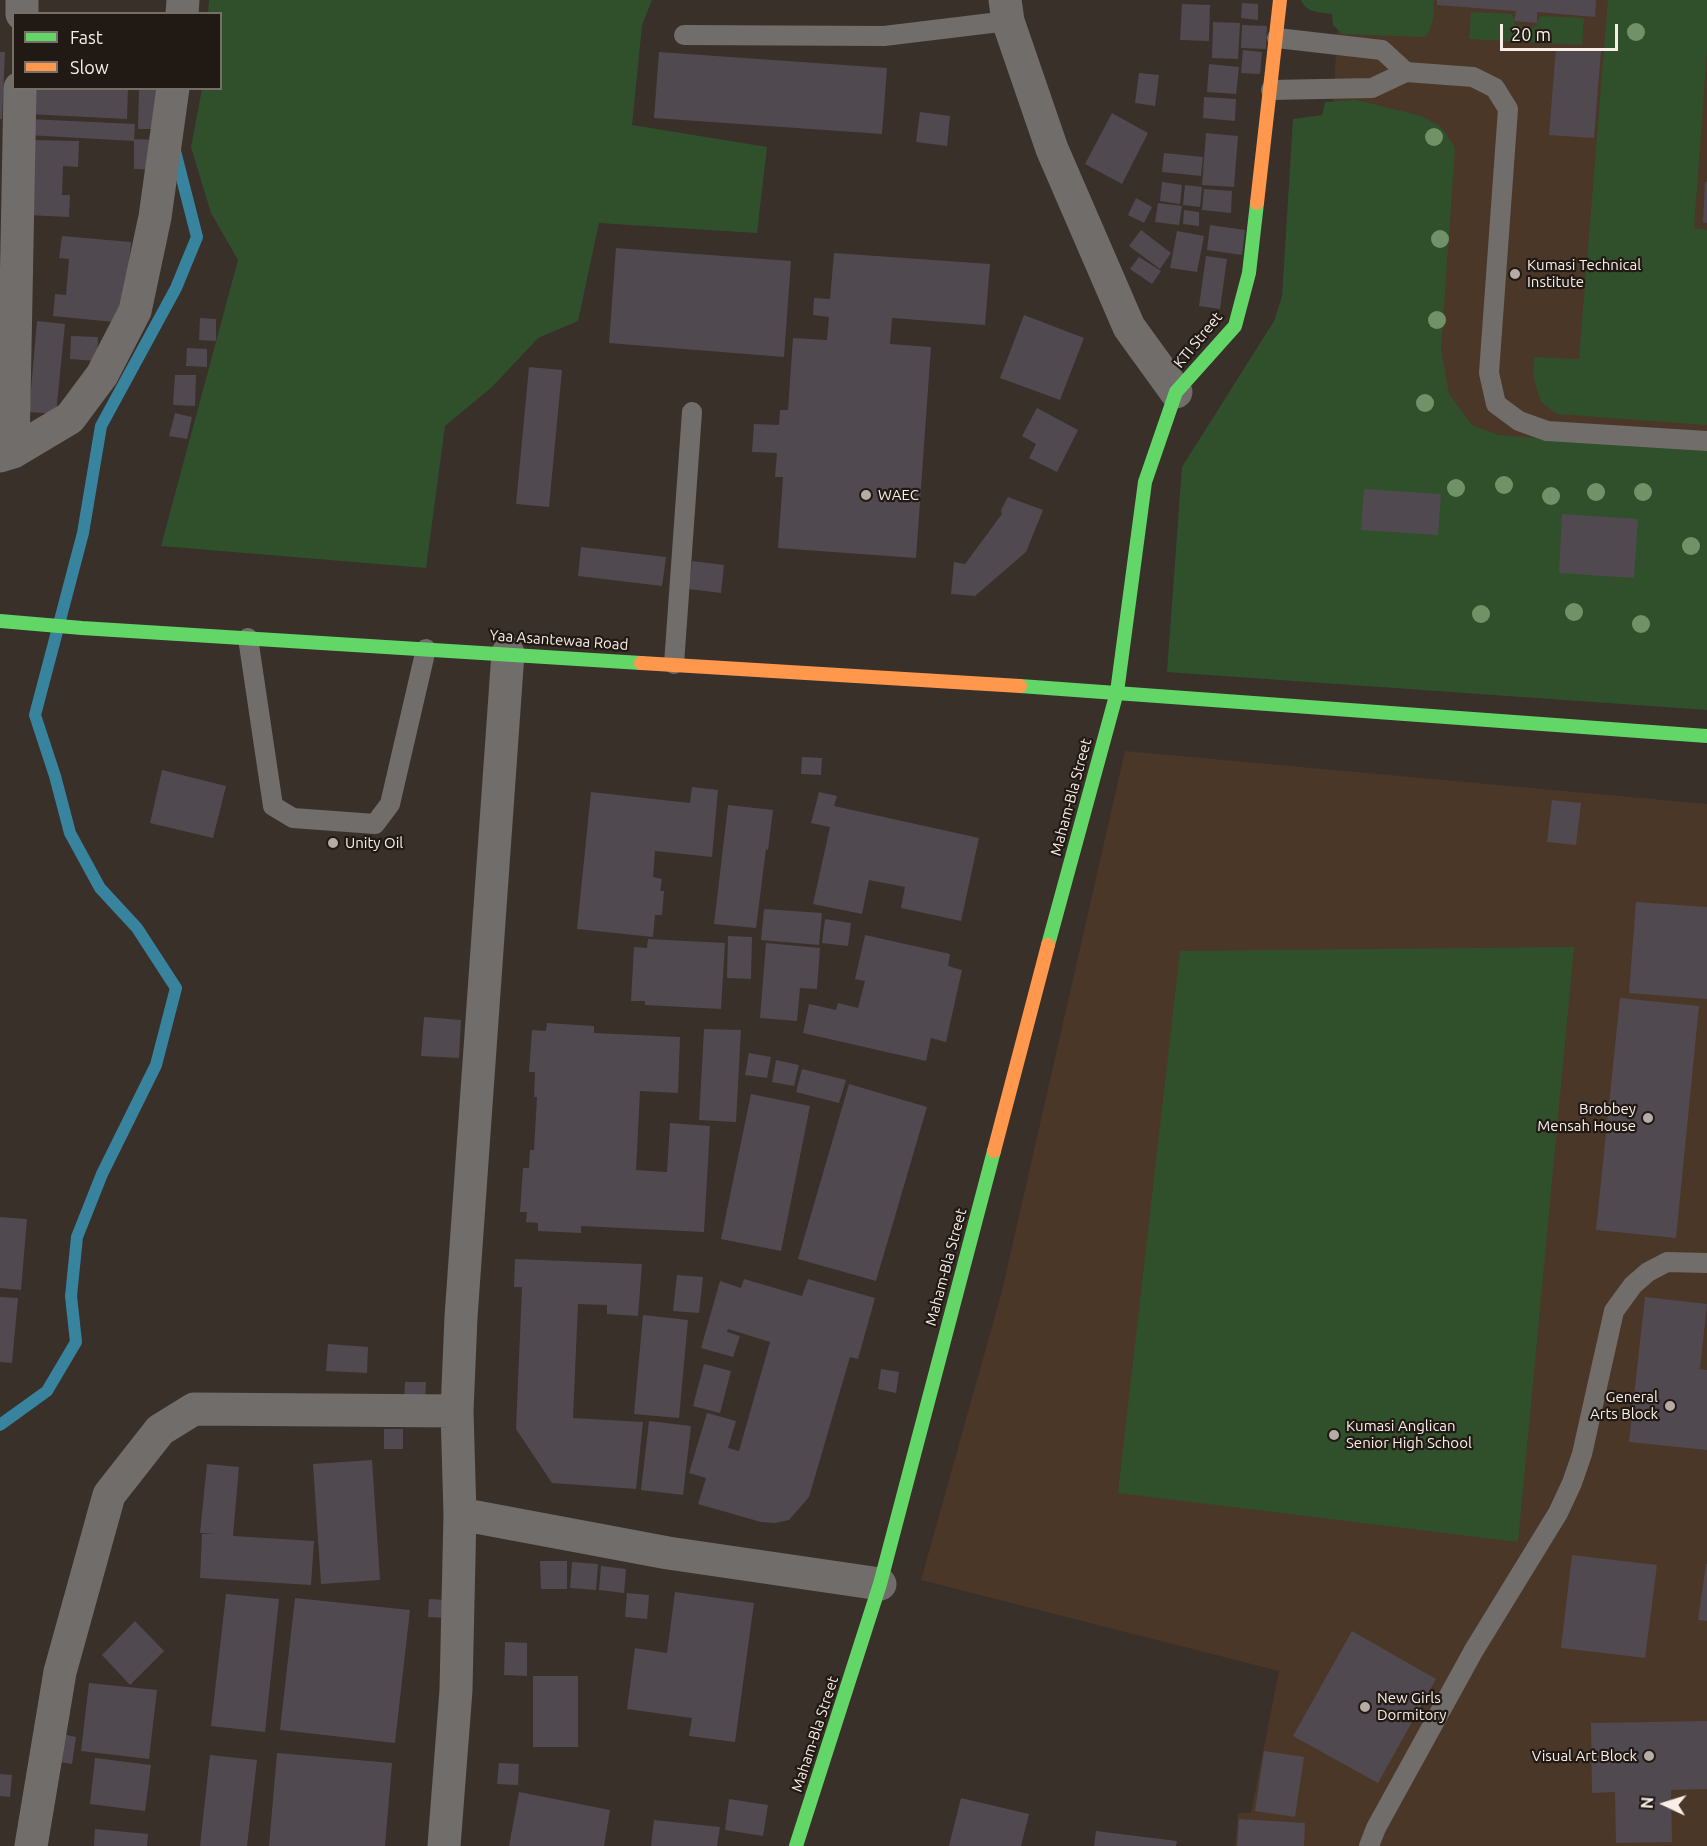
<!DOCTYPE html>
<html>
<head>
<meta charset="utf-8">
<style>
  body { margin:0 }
  #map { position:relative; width:1707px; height:1846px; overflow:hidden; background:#39302a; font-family:Ubuntu,sans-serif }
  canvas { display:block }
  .legend { position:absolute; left:12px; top:12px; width:210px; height:78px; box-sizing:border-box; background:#201914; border:2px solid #776e68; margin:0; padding:8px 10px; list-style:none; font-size:18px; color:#f9eee7 }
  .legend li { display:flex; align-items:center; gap:12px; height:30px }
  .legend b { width:30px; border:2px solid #776e68 }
  .north { position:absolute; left:1635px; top:1774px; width:60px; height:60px; -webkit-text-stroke:4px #201914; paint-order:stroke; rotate:274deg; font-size:16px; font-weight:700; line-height:24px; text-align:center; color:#f9eee7 }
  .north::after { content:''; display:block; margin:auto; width:21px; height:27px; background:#f9eee7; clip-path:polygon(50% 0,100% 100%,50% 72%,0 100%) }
  .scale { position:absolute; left:1500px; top:24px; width:118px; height:27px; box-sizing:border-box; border:3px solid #f9eee7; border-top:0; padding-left:8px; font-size:18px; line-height:21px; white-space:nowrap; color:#f9eee7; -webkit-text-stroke:4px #201914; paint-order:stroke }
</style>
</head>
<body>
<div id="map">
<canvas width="1707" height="1846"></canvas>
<ul class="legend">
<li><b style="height:8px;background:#63d668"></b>Fast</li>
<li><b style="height:8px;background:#ff974d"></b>Slow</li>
</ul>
<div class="north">N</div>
<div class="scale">20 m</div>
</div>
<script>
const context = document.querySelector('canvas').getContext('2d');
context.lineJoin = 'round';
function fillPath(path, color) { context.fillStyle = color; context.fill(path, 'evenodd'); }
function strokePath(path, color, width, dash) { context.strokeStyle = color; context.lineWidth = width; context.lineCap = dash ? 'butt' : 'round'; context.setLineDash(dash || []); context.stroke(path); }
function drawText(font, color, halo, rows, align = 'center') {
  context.font = font + ' Ubuntu,sans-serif'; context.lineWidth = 4.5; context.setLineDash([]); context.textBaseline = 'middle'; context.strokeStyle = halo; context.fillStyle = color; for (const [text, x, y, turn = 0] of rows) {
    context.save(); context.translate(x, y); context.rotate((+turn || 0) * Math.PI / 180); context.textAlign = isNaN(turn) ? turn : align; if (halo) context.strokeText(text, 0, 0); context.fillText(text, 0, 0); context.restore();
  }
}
const built = new Path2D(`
  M1339,0H1707V662L1308,547Z
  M1125,751L1707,804V1846H1235L1238,1813H1251L1279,1671L921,1580L1002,1291Z`);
const green = new Path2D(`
  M209,0H652L642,25L632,125L767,147L757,233L599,223L578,321L538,338L492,387L445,426L426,568L161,546L238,260L211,213L191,147L202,89L220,88V14L208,13Z
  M1301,0H1434C1433,13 1435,28 1424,37L1343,34L1333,25L1332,14C1319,12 1307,13 1301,0Z
  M1608,0H1707V50L1694,228L1707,230V425L1557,414L1541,402L1533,377L1534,357L1579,359Z
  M1471,12L1512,14L1515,24L1526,30L1536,26L1540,16L1584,18L1582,45L1469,39Z
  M1356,100L1422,116L1442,128L1455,148L1441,350L1449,394L1472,425L1498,435L1707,451V710L1167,672L1182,467L1274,321L1282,297L1293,119L1322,115L1325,102Z
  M1574,947L1518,1542L1118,1493L1180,951Z`);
const stream = new Path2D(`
  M0,1425L47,1391L76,1342L71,1296L77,1237L102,1174L156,1065L176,988L137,928L100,888L70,833L55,776L35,715L83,533L101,426L176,288L197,237L175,151`);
const building = new Path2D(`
  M1437,0H1596L1595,17L1537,12V23L1514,21L1516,11L1437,5Z
  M1242,3L1258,4V20L1241,18Z
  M1182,4L1210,5L1209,41L1180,40Z
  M1213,22L1240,23L1238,59L1212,58Z
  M1242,25L1267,26L1266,49L1241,48Z
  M1556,48L1601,51L1594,138L1549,135Z
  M1243,50L1262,52L1260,74L1241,73Z
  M0,52H5L2,119H0Z
  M659,52L887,68L882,134L654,118Z
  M1209,64L1239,67L1236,94L1207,92Z
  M1139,73L1159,75L1155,106L1135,103Z
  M29,88H128L127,119L28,114Z
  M139,88H161L160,129H138Z
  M1204,97L1236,99L1235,121L1203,118Z
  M920,112L950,116L947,146L916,142Z
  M1112,113L1148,133L1122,184L1085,164Z
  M28,119L135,124L134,141L27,135Z
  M1206,133L1238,136L1234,187L1202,185Z
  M134,139L159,140L158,170L134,169Z
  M30,140L79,141L78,167L63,166L62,195H70L69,217L27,215Z
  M1164,153L1203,157L1201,176L1162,172Z
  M1162,182L1182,185L1180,204L1160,201Z
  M1705,182H1707V223L1703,222Z
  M1185,185L1202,187L1200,207L1183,205Z
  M1204,189L1232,191L1231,213L1202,210Z
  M1136,198L1152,207L1144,223L1128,215Z
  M1158,203L1182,206L1179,225L1155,222Z
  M1184,210L1199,212V226L1183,224Z
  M1210,225L1245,230L1242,255L1207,250Z
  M1141,230L1171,253L1160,269L1129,246Z
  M1177,231L1204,236L1197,272L1170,268Z
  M62,236L131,242L124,323L53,316L55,294L66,295L69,259L59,258Z
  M616,248L791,261L784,357L609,343Z
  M834,253L990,264L985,325L892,318L890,344L931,347L916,558L778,548L783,477H775L777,453L752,452L754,424L779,425L780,410H788L793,338L827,340L829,317L813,315L814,298L830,299Z
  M1206,256L1227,259L1220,309L1199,306Z
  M1139,257L1161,271L1152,284L1130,269Z
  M1024,315L1084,338L1060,400L1000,378Z
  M200,318L216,319V341L199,340Z
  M37,321L65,324L56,414L29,412Z
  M71,336L98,337L97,361L70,359Z
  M187,348L207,349V367L186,366Z
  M529,367L562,370L549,507L516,504Z
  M175,375H196L195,406L173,405Z
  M1037,408L1078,430L1057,472L1029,458L1036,444L1022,436Z
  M175,413L192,417L187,439L169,436Z
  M1364,489L1441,494L1438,535L1361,530Z
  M1008,497L1043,510L1026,552L975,596L951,594L954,562L965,564L1002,514L1001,510Z
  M1562,514L1638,519L1634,578L1559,573Z
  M581,547L666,557L662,586L578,576Z
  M692,561L724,565L721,593L689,589Z
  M802,757L822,758L821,775L801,774Z
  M162,770L226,786L213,838L150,823Z
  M692,787L718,790L712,857L655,851L653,877L662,879L660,891H664L662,915H655L653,937L577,929L591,792L690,803Z
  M819,792L837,796L834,806L979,838L961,921L901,908L905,887L869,880L862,914L813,904L830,827L811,823Z
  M1552,800L1581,803L1576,845L1547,842Z
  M728,805L773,810L768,850L766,849L756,928L714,924Z
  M1636,902L1707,907V999L1629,993Z
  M764,909L822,913L819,945L761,940Z
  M825,919L851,923L848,946L822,943Z
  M865,935L950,954L948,966L962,970L946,1042L931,1038L926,1061L803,1033L809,1004L836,1010L838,1003L858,1008L865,981L855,979Z
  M728,936L752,937L751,979L727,978Z
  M648,939L725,943L721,1009L645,1005V1001H631L634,947L647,948Z
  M766,943L820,948L817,989L800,988L797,1021L760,1018Z
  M1620,998L1699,1006L1676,1238L1596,1230Z
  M424,1017L461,1020L459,1058L421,1056Z
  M547,1023L594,1026V1033L680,1037L678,1093L640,1091L636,1170L667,1172L670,1123L710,1126L704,1232L581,1226V1233L538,1231V1223L526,1222L527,1212H520L523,1168H529L530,1150H534L537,1097H534L535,1072H529L532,1030L546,1031Z
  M704,1029L741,1030L736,1122L699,1120Z
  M749,1053L771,1057L767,1078L745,1075Z
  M776,1060L799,1065L794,1086L772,1082Z
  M802,1069L846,1080L839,1103L796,1092Z
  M849,1084L927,1107L876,1281L798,1259Z
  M751,1094L810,1106L781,1251L721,1239Z
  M0,1217L27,1219L21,1290L0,1288Z
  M515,1259L642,1264L638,1316L607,1314V1305L578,1304L573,1418L643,1422L636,1489L552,1483L516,1429L522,1287H514Z
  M677,1275L703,1277L699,1313L673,1311Z
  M744,1279L802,1296L808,1279L875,1298L858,1359L850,1357L809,1497L789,1520L775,1523L761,1522L698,1504L706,1478L689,1473L707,1413L736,1421L728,1448L739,1451L770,1342L728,1329L727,1332L740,1336L733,1357L701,1348L720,1281L741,1288Z
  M0,1297L18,1298L12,1363L0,1362Z
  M1645,1297L1707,1304L1700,1369L1707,1370V1450L1629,1442Z
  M643,1315L688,1320L679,1418L634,1414Z
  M328,1344L368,1347L367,1373L326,1371Z
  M704,1364L731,1371L720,1413L693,1406Z
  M881,1369L899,1372L896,1393L878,1389Z
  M405,1382H426L425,1405L404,1404Z
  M649,1421L691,1426L683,1495L641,1490Z
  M384,1429H403V1449H384Z
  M372,1460L380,1580L321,1584L313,1464Z
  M207,1464L239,1467L233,1536L314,1541L311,1585L200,1578L202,1534H216L200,1533Z
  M1572,1555L1657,1565L1645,1658L1561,1648Z
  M540,1561H567V1589H541Z
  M572,1562L598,1564L596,1590L570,1588Z
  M1706,1564H1707V1621L1698,1620Z
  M601,1566L626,1569L624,1593L599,1590Z
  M675,1592L754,1603L735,1742L689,1736L692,1718L627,1709L635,1648L667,1653Z
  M627,1593L649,1595L647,1619L625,1617Z
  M226,1594L279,1599L265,1732L211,1726Z
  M295,1598L410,1610L395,1743L280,1730Z
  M429,1599L447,1600L446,1618L428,1617Z
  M135,1621L164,1651L130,1685L102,1655Z
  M1352,1631L1436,1679L1378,1783L1293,1736Z
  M505,1642L527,1643V1676L504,1675Z
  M533,1676H578V1747H533Z
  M89,1683L157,1690L149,1759L81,1751Z
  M1707,1721V1789L1671,1790L1672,1842L1616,1843L1615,1792L1592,1793L1591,1723Z
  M57,1733L76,1737L72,1764L53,1761Z
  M1264,1751L1304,1757L1295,1817L1255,1811Z
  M277,1753L392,1763L385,1846H269Z
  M210,1755L257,1760L247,1846H200Z
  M95,1758L151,1765L145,1811L90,1804Z
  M499,1763L519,1764L518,1785L497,1784Z
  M0,1774L12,1775L10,1797L0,1796Z
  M519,1792L610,1810L604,1846H509Z
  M961,1798L1029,1814L1021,1846H949Z
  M729,1799L768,1805L763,1836L725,1830Z
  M1239,1819L1305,1823L1304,1846H1237Z
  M654,1820L720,1827L717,1846H651Z
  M95,1829L148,1834L147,1846H94Z
  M1096,1831L1177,1841L1176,1846H1094Z`);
const lane = new Path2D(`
  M684,35L884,36L1008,21
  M1277,38L1382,50L1406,72
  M1271,90L1372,88L1406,72L1473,77L1495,88L1508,109L1489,373L1496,404L1519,421L1547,431L1707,441
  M248,638L273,806L293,818L375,824L390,804L426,649
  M674,664L692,412
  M1369,1846L1376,1828L1474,1650L1558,1513L1572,1483L1582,1454L1614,1311L1633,1285L1648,1272L1667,1262L1707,1263`);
const street = new Path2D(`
  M1005,0L1008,21L1052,149L1129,327L1176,392
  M22,14V0
  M182,14L183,0
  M13,452L20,88
  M0,456L13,452L70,418L102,375L135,311L155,217L173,88
  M460,1514L668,1553L880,1584
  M31,1846L60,1672L109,1495L160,1430L194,1409L457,1411
  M444,1846L456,1690L460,1514L457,1411L461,1317L508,653`);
const fast = new Path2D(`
  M0,621L82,628L641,663
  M1020,686L1707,736
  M1048,945L1117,692L1145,482L1176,392L1235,326L1249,273L1257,203
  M796,1846L880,1584L994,1151`);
const slow = new Path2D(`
  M1257,203L1280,0
  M641,663L1020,686
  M994,1151L1048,945`);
const trees = [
  [1636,32],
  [1434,137],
  [1440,239],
  [1437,320],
  [1425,403],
  [1504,485],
  [1456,488],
  [1596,492],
  [1643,492],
  [1551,496],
  [1691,546],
  [1574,612],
  [1481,614],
  [1641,624]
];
const markers = [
  [1515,274,6,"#b6aca5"],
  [866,495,6,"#b6aca5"],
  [333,843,6,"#b6aca5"],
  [1648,1118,6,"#b6aca5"],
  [1670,1406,6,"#b6aca5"],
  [1334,1435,6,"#b6aca5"],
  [1365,1707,6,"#b6aca5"],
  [1649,1756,6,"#b6aca5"]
];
const poiNames = [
  ["Kumasi Technical",1527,265],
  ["Institute",1527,282],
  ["WAEC",878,495],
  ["Unity Oil",345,843],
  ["Brobbey",1636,1109,"right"],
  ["Mensah House",1636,1126,"right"],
  ["General",1658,1397,"right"],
  ["Arts Block",1658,1414,"right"],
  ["Kumasi Anglican",1346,1426],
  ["Senior High School",1346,1443],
  ["New Girls",1377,1698],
  ["Dormitory",1377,1715],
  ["Visual Art Block",1637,1756,"right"]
];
const streetNames = [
  ["KTI Street",1198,340,-51],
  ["Yaa Asantewaa Road",559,640,4],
  ["Maham-Bla Street",1071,797,-75],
  ["Maham-Bla Street",946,1267,-75],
  ["Maham-Bla Street",815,1734,-72]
];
fillPath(built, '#4a3728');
fillPath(green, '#30502b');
strokePath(stream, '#38849e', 12);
fillPath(building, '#504950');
strokePath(lane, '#706d6b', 20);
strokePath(street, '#706d6b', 33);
strokePath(fast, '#63d668', 14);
strokePath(slow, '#ff974d', 14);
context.fillStyle = '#719266';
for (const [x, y] of trees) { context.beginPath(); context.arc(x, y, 9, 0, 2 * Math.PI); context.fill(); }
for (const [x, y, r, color] of markers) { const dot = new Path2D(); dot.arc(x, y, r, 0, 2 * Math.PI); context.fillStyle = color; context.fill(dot); strokePath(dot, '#201914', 2); }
drawText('15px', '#f9eee7', '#201914', poiNames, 'left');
drawText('15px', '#f9eee7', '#201914', streetNames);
</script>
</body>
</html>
